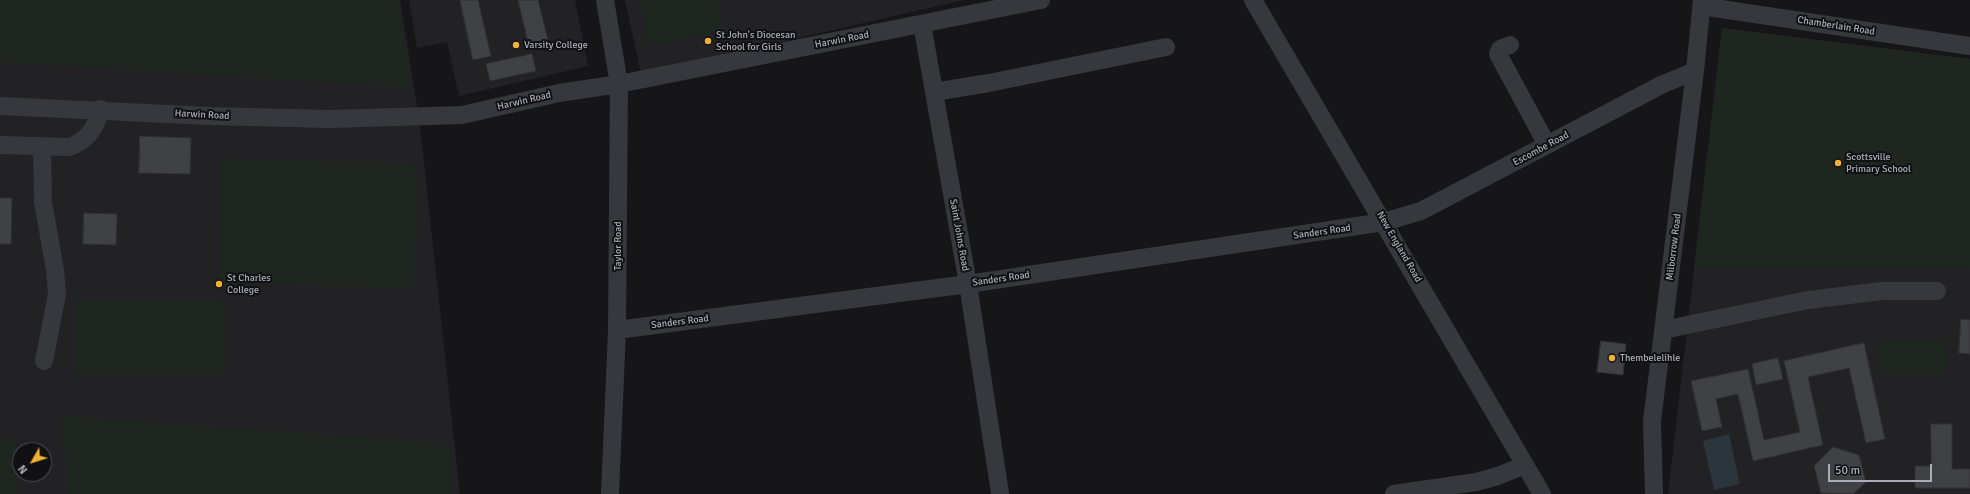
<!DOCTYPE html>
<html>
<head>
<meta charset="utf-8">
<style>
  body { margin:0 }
  #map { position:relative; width:1970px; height:494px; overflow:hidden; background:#161618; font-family:Signika,sans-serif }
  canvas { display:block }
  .north { position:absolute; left:12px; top:442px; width:40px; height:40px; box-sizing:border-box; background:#111113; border:1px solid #4d4f55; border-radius:50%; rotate:231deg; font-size:11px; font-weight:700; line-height:16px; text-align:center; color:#a8adb8 }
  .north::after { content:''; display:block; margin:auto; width:14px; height:18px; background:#f2b134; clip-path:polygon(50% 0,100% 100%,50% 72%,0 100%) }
  .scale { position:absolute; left:1828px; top:464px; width:104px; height:18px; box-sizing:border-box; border:2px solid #a8adb8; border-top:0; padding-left:5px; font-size:12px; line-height:14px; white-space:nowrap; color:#a8adb8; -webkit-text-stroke:3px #111113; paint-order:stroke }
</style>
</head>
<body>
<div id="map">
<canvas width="1970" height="494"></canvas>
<div class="north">N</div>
<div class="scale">50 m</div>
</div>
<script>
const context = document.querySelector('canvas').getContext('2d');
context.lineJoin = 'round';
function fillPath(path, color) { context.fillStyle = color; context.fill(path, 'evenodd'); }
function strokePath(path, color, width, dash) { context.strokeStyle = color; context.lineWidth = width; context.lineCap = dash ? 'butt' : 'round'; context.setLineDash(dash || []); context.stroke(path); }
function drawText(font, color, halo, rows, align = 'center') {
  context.font = font + ' Signika,sans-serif'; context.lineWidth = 4; context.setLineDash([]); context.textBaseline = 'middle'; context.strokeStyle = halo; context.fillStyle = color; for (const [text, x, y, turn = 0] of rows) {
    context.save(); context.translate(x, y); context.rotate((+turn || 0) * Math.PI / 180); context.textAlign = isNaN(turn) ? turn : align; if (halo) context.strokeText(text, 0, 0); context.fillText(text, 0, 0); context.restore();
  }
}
const built = new Path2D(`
  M0,0H400L419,117L460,494H0ZM20,450H44V474H20Z
  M409,0H575L588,66L459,96L447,42L417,48Z
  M625,0H964L641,74Z
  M1722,28L1970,59V494H1668Z`);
const green = new Path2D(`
  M0,0H397L412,88L0,62Z
  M639,0H717L723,31L649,46Z
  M1722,28L1970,59V269L1694,267Z
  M222,159L416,163L414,288L219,283Z
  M75,299H223V374H75Z
  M1880,341H1948V374H1880Z
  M62,416L449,443L452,494H67Z
  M0,438H16V494H0Z`);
const water = new Path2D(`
  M1729,434L1740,484L1714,490L1703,441Z`);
const building = new Path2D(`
  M460,0H478L491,56L473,60Z
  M518,0H538L548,40L529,45Z
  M532,54L536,71L490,81L486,64Z
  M140,136L191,138L190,174L139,173Z
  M0,198H12L11,244H0Z
  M84,213L117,214L116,245L83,244Z
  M1961,319L1970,320V354L1959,353Z
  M1601,341L1626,344L1623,375L1597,372Z
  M1864,343L1885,439L1866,443L1849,368L1808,377L1823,445L1753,461L1738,394L1716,399L1722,427L1702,431L1691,381L1748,369L1764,440L1800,432L1784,361Z
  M1778,358L1783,379L1756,385L1752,364Z
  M1931,424H1952V469H1970V488H1915V466H1931Z
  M1833,447L1859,455L1866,482L1853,494L1821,493L1814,466Z`);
const minor = new Path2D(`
  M605,0L619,84L617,330L610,494
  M1253,0L1542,494
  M1701,6L1970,46
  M922,24L968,284L1000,493
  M1510,45L1500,49L1498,54L1547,145
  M934,92L989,83L1166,47
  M0,106L209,116L330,119L462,115L559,93L619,84L1041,0
  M0,145L69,147C88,141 95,128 101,109
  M42,147L43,202L55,270L57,294L44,361
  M617,330L968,284L1384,222L1421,211L1663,84L1695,71
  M1663,330L1808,300L1882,291H1937
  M1394,494L1476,482L1498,476L1525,465
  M1654,494L1652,421L1695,71L1702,0`);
const markers = [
  [708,41,4,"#f2b134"],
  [516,45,4,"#f2b134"],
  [1838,163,4,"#f2b134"],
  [219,284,4,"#f2b134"],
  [1612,358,4,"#f2b134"]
];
const streetNames = [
  ["Chamberlain Road",1836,26,9],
  ["Harwin Road",842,40,-11],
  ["Harwin Road",524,101,-13],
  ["Harwin Road",202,115,3],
  ["Escombe Road",1541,149,-28],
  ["Sanders Road",1322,232,-8],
  ["Saint Johns Road",959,235,80],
  ["Taylor Road",618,246,-90],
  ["New England Road",1399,247,60],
  ["Milborrow Road",1674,247,-83],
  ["Sanders Road",1001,279,-8],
  ["Sanders Road",680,322,-7]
];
const poiNames = [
  ["St John's Diocesan",716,35],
  ["School for Girls",716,47],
  ["Varsity College",524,45],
  ["Scottsville",1846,157],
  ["Primary School",1846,169],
  ["St Charles",227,278],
  ["College",227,290],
  ["Thembelelihle",1620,358]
];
fillPath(built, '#222225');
fillPath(green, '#1e261f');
fillPath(water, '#2c353c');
fillPath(building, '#404145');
strokePath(building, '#303034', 1);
strokePath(minor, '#37383d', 18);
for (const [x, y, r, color] of markers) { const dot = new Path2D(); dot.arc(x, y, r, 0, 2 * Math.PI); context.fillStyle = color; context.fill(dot); strokePath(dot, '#111113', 1.5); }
drawText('10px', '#a8adb8', '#111113', streetNames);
drawText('10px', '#a8adb8', '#111113', poiNames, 'left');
</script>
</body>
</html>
